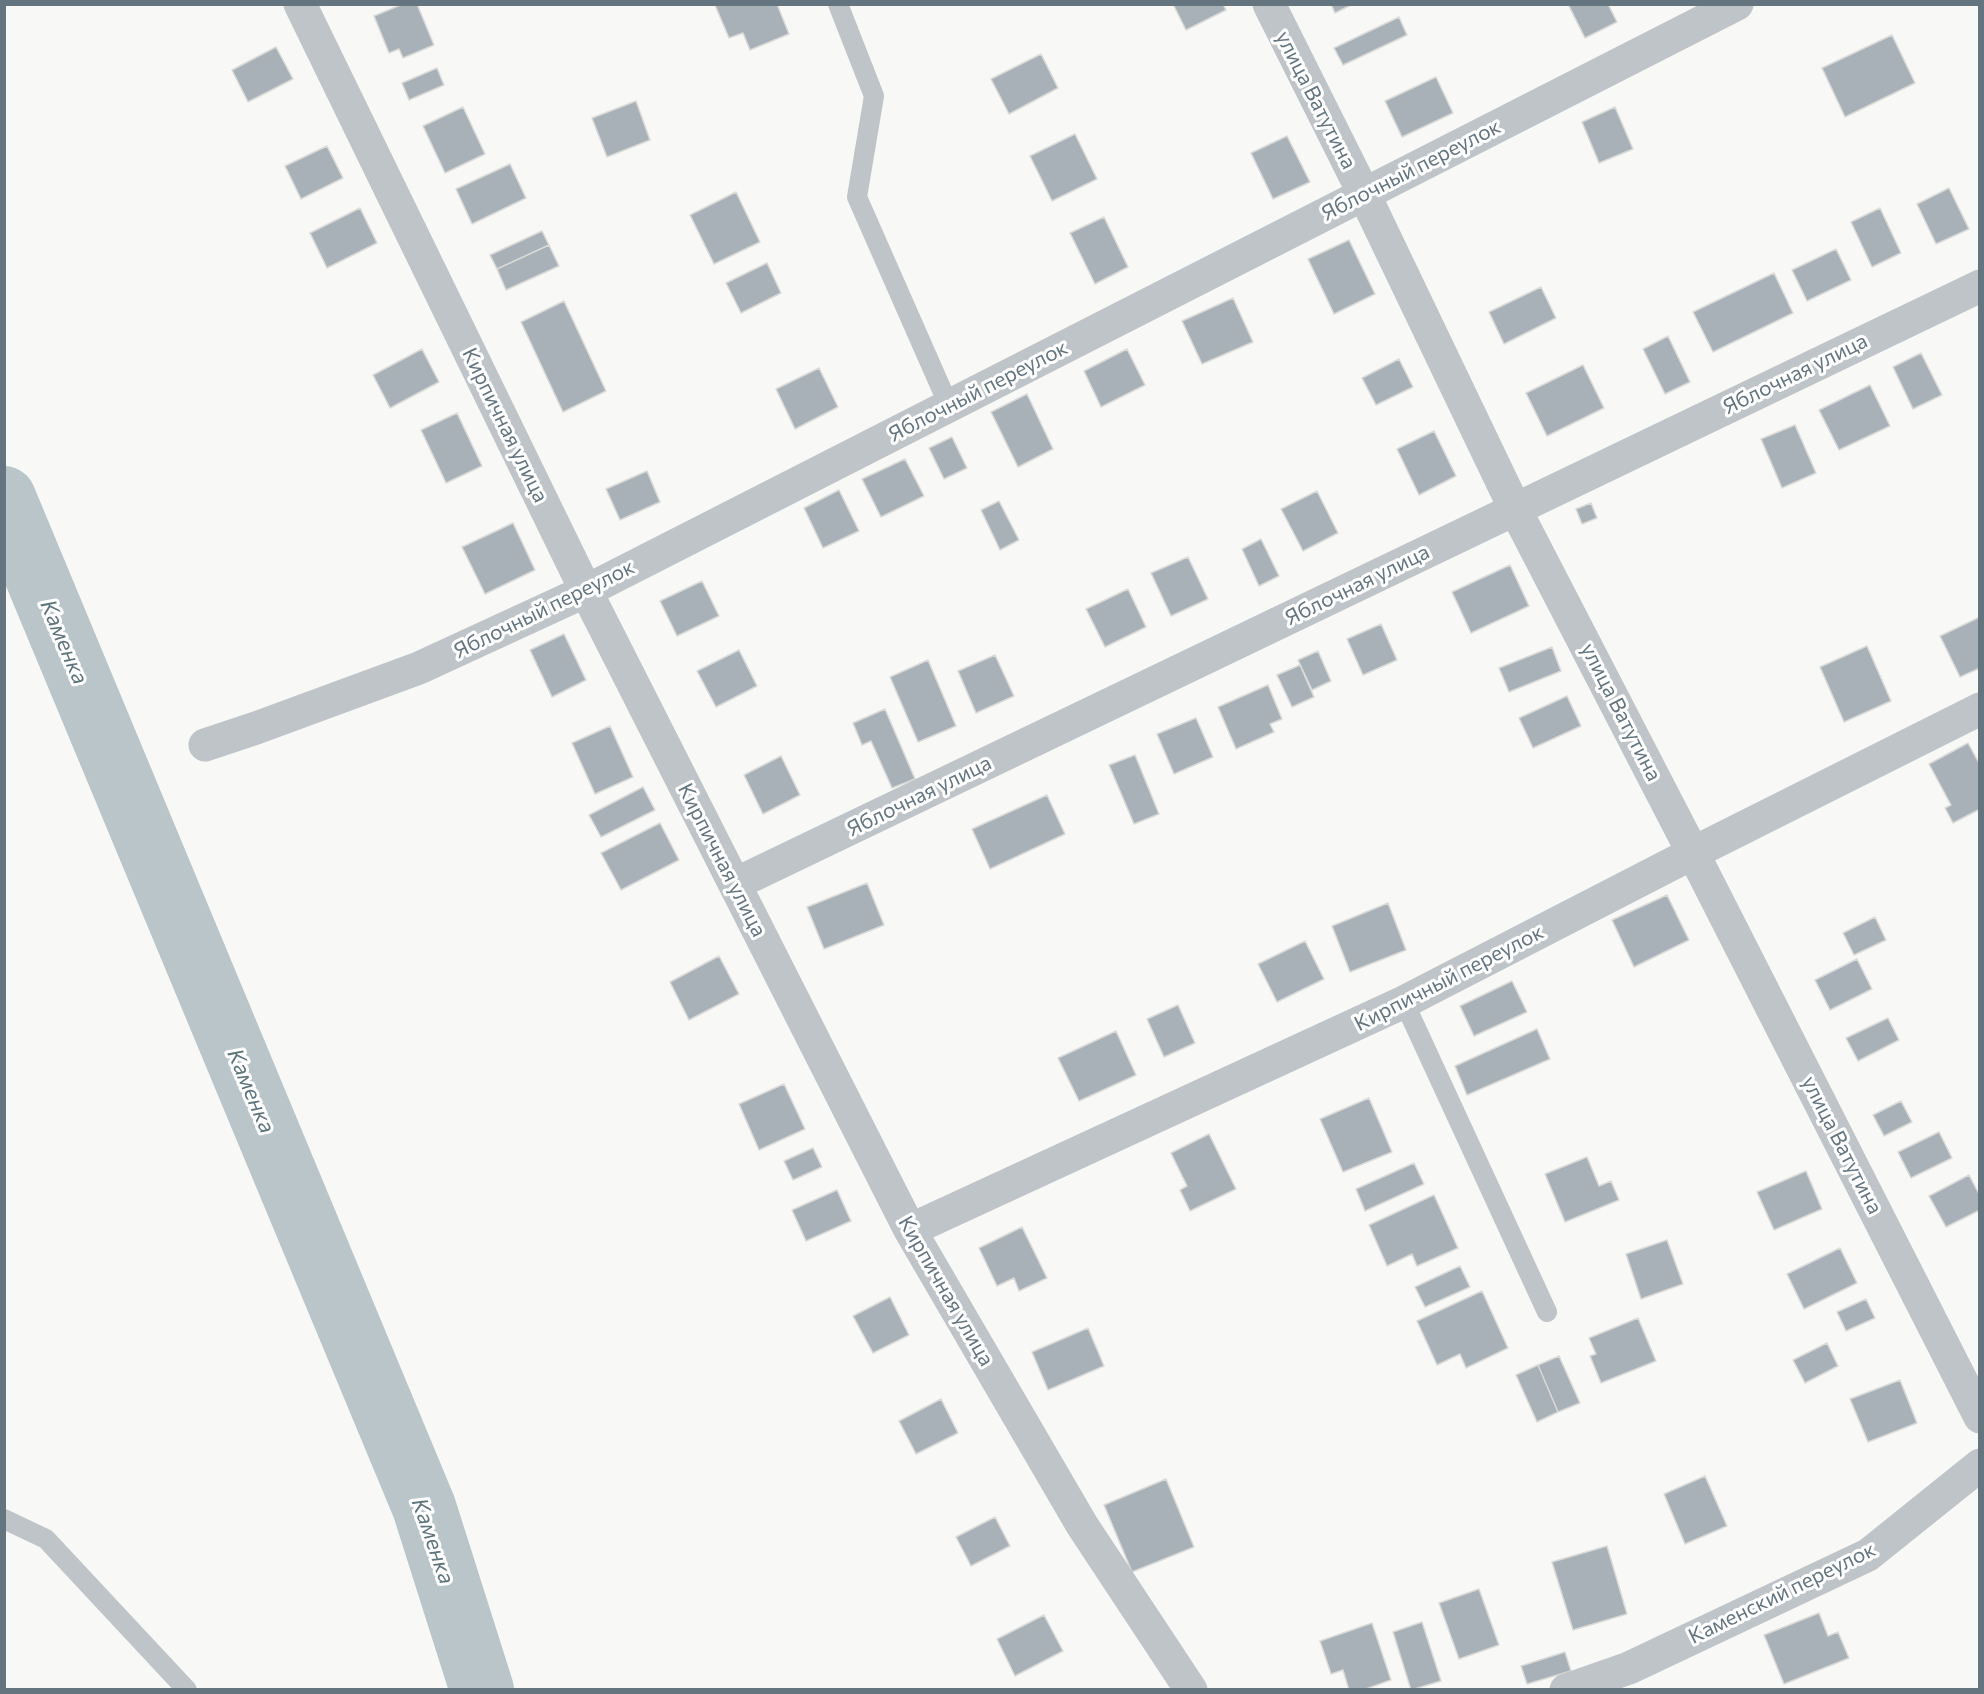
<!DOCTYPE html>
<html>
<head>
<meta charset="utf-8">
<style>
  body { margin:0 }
  #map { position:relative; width:1984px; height:1694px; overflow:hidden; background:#f8f8f6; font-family:Commissioner,sans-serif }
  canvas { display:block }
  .frame { position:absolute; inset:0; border:6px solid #647580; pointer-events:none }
</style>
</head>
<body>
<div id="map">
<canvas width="1984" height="1694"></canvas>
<div class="frame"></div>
</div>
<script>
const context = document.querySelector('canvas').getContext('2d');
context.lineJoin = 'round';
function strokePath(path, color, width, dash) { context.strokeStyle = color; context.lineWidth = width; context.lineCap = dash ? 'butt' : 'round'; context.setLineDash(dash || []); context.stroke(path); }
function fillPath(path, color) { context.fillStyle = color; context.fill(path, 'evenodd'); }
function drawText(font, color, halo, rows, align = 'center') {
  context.font = font + ' Commissioner,sans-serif'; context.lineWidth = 6; context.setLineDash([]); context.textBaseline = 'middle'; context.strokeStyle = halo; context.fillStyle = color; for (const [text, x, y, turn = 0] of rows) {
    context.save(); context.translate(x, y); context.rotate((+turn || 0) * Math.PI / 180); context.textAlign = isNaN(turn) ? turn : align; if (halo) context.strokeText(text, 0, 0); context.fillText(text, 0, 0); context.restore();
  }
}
const river = new Path2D(`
  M4,498L424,1507L482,1690`);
const building = new Path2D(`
  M403,4H417L434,45L403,58L399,49L389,53L374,16Z
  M717,4H777L789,34L750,50L743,33L729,38L715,5Z
  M1173,4H1223L1226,10L1186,30Z
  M1331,4H1353L1335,13Z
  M1568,4H1608L1617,22L1585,38Z
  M1399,17L1407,35L1343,65L1334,48Z
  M1892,35L1915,83L1845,117L1822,68Z
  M276,47L293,79L248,102L232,70Z
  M1041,54L1058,88L1009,114L991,79Z
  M437,68L444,85L409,100L402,83Z
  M1436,77L1453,113L1402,137L1385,101Z
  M636,101L650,140L607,157L592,118Z
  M463,107L485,154L445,173L423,126Z
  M1615,107L1633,149L1599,163L1582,122Z
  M1075,134L1097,179L1052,201L1030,156Z
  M1287,136L1310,182L1273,199L1251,153Z
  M327,146L343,178L301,199L285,166Z
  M510,164L526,198L472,224L456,189Z
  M1949,188L1969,229L1936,244L1917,204Z
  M736,192L760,242L714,264L690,215Z
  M360,208L377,243L327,268L310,233Z
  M1880,208L1901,253L1872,267L1851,222Z
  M1104,217L1128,267L1095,284L1070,233Z
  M542,231L549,245L497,269L490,255Z
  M1349,240L1375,294L1334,314L1308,259Z
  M549,245L559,266L506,290L497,269Z
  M1836,249L1851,280L1807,301L1792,270Z
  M767,263L781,293L741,313L726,283Z
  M1774,273L1793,313L1713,352L1693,312Z
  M1541,287L1556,318L1504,344L1489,312Z
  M1233,298L1253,342L1202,364L1182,321Z
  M564,301L606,391L563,412L521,322Z
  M1668,336L1690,382L1665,394L1643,349Z
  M422,349L439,382L390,408L373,375Z
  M1127,349L1145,385L1101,407L1084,371Z
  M1921,353L1942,395L1913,409L1893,367Z
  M1399,359L1413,387L1376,405L1362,378Z
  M1583,365L1604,408L1547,436L1526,393Z
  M819,368L838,407L795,429L776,389Z
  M1870,385L1890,426L1839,450L1819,410Z
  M1027,394L1053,449L1018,467L991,412Z
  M457,413L482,466L446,483L421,430Z
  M1795,425L1816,473L1782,488L1761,439Z
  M1434,431L1456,476L1419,495L1397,449Z
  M952,437L967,468L944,479L929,448Z
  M905,459L924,496L881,517L862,479Z
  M647,471L660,502L620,520L606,489Z
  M839,490L859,531L823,548L804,508Z
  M1317,491L1338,533L1303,551L1281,509Z
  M999,501L1019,540L1000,550L981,510Z
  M1591,503L1597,518L1582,524L1576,509Z
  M513,523L535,570L485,594L462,547Z
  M1261,539L1279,576L1259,586L1242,549Z
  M1188,557L1208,599L1171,616L1151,573Z
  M1510,565L1529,606L1471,633L1452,592Z
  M702,581L719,616L677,636L660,601Z
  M1128,589L1146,627L1105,647L1086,609Z
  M1980,617V668L1960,677L1940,636Z
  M1381,624L1397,660L1363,675L1347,639Z
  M564,634L586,680L552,697L530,650Z
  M1867,646L1891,701L1844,722L1820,667Z
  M1552,647L1561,671L1509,692L1499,668Z
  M739,650L757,686L716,707L697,671Z
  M1318,651L1331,681L1312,690L1298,660Z
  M995,655L1014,696L976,713L958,671Z
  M928,660L956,726L918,742L890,677Z
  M1300,665L1314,697L1292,707L1277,675Z
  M1268,685L1282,719L1270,724L1274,732L1236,749L1218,707Z
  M1567,696L1581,726L1533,748L1519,718Z
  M885,709L915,779L892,788L871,741L862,745L853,723Z
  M1196,718L1213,757L1174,774L1157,734Z
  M610,726L633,777L595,794L572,743Z
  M1968,743L1980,765V809L1953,823L1945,808L1951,805L1929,764Z
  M1135,755L1159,814L1134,824L1109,765Z
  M781,756L800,795L763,814L744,775Z
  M643,787L655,810L601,837L589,815Z
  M1047,795L1065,834L990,869L972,829Z
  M660,823L679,860L621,890L601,853Z
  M867,883L884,925L824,949L807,907Z
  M1667,895L1689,940L1634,967L1612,920Z
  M1388,903L1406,950L1350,972L1332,926Z
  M1875,917L1886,940L1854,955L1843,933Z
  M1305,941L1324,979L1277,1002L1258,964Z
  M719,956L739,994L689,1020L670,982Z
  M1857,959L1872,989L1830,1010L1815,980Z
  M1512,981L1527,1012L1474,1036L1460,1006Z
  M1178,1005L1195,1043L1164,1057L1147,1019Z
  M1888,1018L1899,1040L1858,1061L1846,1038Z
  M1537,1029L1550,1059L1467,1095L1455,1066Z
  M1116,1031L1136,1075L1079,1101L1058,1058Z
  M784,1084L805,1129L759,1150L739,1104Z
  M1369,1098L1392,1152L1343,1172L1320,1119Z
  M1901,1101L1912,1122L1884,1136L1873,1115Z
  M1939,1132L1952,1158L1911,1178L1898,1152Z
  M1209,1134L1236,1189L1190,1211L1180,1190L1187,1186L1171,1153Z
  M813,1148L822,1167L793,1180L784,1161Z
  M1587,1157L1599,1186L1611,1181L1619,1200L1565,1222L1545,1174Z
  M1414,1163L1424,1184L1365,1211L1356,1189Z
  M1806,1171L1822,1209L1774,1230L1757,1192Z
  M1969,1175L1980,1196V1210L1946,1227L1929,1196Z
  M837,1190L851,1221L806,1241L792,1210Z
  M1434,1195L1458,1248L1417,1266L1412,1254L1387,1266L1369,1225Z
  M1022,1227L1047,1278L1019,1291L1014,1278L997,1286L979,1248Z
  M1667,1240L1683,1284L1641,1299L1626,1254Z
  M1840,1248L1857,1283L1804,1309L1787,1274Z
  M1460,1266L1470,1287L1425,1307L1415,1287Z
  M1482,1291L1508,1348L1466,1368L1460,1354L1437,1365L1417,1321Z
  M890,1297L909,1335L873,1353L853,1316Z
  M1866,1299L1875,1318L1846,1331L1837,1312Z
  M1638,1318L1656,1361L1601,1383L1590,1356L1596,1354L1589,1338Z
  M1088,1328L1104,1366L1048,1390L1032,1352Z
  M1827,1343L1838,1366L1805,1383L1793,1360Z
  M1559,1356L1580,1403L1558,1412L1538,1365Z
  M1538,1365L1558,1412L1537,1422L1516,1375Z
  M1900,1380L1917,1423L1868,1442L1850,1399Z
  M941,1399L958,1433L916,1454L899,1421Z
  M1705,1476L1727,1526L1685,1544L1664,1494Z
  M1166,1479L1194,1547L1132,1572L1104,1505Z
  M995,1517L1010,1546L971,1566L956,1537Z
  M1607,1546L1627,1614L1573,1630L1552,1562Z
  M1479,1589L1499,1645L1459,1659L1439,1603Z
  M1819,1613L1828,1636L1838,1632L1849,1658L1784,1684L1764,1635Z
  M1044,1615L1063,1651L1015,1676L997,1639Z
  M1422,1622L1441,1681L1411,1690L1393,1632Z
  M1372,1623L1391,1680L1363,1690H1349L1343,1670L1331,1674L1320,1641Z
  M1565,1652L1571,1671L1527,1684L1521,1666Z`);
const lane = new Path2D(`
  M838,4L874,96L857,197L949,406
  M1404,1002L1547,1312
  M4,1519L46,1539L187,1690`);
const street = new Path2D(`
  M300,4L586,591L910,1230L1082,1525L1191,1690
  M1269,4L1364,194L1515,509L1693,853L1980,1417
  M205,745L256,728L419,668L586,591L1737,4
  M735,884L1980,286
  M910,1230L1404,1002L1693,853L1980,709
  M1566,1690L1629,1668L1868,1555L1980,1465`);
const streetNames = [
  ["улица Ватутина",1316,100,63],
  ["Яблочный переулок",1411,170,-27],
  ["Яблочная улица",1795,374,-26],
  ["Яблочный переулок",978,391,-27],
  ["Кирпичная улица",505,425,64],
  ["Яблочная улица",1357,585,-26],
  ["Яблочный переулок",544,609,-26],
  ["улица Ватутина",1621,712,63],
  ["Яблочная улица",919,796,-26],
  ["Кирпичная улица",722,860,63],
  ["Кирпичный переулок",1449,978,-27],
  ["улица Ватутина",1842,1145,63],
  ["Кирпичная улица",946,1291,60],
  ["Каменский переулок",1782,1593,-26]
];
const waterNames = [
  ["Каменка",64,642,67],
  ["Каменка",251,1091,67],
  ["Каменка",433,1541,71]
];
strokePath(river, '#b9c5c9', 64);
fillPath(building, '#a8b1b7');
strokePath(building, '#dadad8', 1.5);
strokePath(lane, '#bfc4c8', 20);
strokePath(street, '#bfc4c8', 33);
drawText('21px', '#647580', '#fff', streetNames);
drawText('italic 22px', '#5e747b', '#fff', waterNames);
</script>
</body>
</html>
